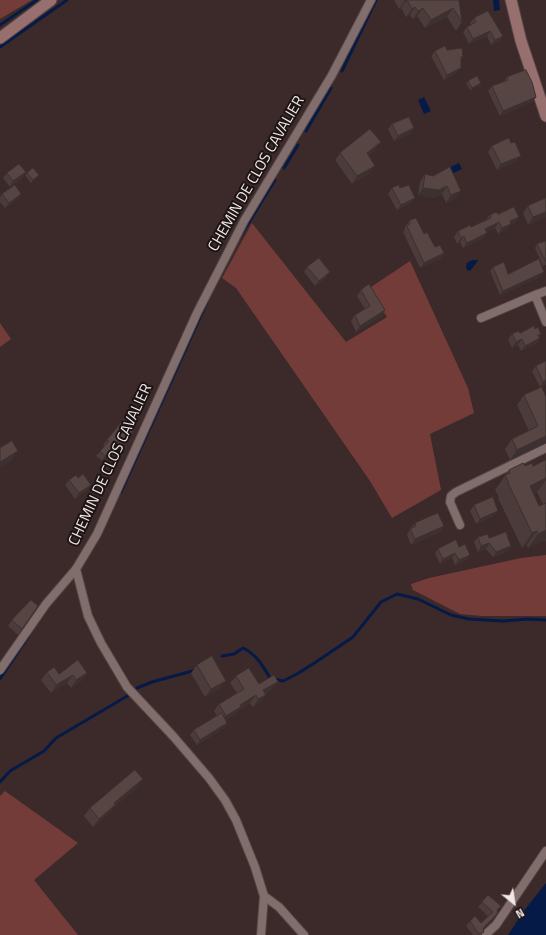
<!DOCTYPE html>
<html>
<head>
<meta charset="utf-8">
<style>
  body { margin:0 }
  #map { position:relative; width:546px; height:935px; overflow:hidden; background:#3b2a29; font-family:"Titillium Web",sans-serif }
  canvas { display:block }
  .north { position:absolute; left:494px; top:883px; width:40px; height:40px; -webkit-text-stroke:3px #1d1515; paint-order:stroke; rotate:150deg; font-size:11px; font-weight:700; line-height:16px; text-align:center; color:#f2e7e6 }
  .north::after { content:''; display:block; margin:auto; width:14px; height:18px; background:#f2e7e6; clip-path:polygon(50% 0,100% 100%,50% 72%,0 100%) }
</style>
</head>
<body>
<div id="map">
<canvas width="546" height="935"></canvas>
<div class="north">N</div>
</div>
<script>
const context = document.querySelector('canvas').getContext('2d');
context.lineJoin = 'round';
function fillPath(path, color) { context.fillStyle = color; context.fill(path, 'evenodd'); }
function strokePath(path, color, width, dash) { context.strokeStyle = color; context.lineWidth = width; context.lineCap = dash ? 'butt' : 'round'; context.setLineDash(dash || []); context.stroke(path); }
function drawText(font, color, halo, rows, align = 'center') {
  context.font = font + ' "Titillium Web",sans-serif'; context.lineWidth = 4; context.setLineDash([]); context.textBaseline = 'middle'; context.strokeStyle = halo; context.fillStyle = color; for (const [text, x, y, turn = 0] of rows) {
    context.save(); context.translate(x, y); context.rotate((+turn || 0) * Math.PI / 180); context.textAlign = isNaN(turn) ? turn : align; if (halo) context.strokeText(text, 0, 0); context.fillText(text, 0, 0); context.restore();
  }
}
const green = new Path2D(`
  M0,0H32L0,19Z
  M252,223L346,342L387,317L368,289L410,261L468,388L474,413L430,434L441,490L392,518L370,481L236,288L222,278Z
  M0,323L11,339L0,347Z
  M546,555V616H482L460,614L413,590L411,584L429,578L521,558Z
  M5,791L78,843L34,880L78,935H0V796Z`);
const water = new Path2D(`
  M493,0H499L500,10L494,11Z
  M424,97L431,111L424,114L418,100Z
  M459,163L462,169L449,175L447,169Z
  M472,260H477L478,261L470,271L467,270L466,267L467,263Z
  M546,883V935H508L523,912Z`);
const stream = new Path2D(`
  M0,25L37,0
  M0,47L67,0
  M342,71L376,0
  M306,131L331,88
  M284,168L298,145
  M238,240L275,180
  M121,492L207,302
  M222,656L234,654L243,648C256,654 263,666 270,678L283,681L297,674L316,662L353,637L381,602L397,594L418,599L451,615L469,619L503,621L528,619L546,620
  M0,679L28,637
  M137,688L152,682L196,670
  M0,782L10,771L44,751L56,738L129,695`);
const street = new Path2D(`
  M546,291L535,295L546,322
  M481,318L535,295
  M460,525L450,502L451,496L456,492L546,448
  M76,569L88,616L101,643L127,687L173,736L209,778L225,800L236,820L255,867L264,896L261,935
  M0,670L46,604L76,569L97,534L197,313L244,221L332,75L371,0
  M264,896L279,907L304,935
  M485,935L496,925L546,851`);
const secondary = new Path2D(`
  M511,0L521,41L546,116
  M0,38L51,0`);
const wall = new Path2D(`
  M394,0H459L462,22L456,31L447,17L425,28L417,16L413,19L410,15L406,17L401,8L399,9Z
  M474,18L503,36L499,41L491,45L487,36L469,44L463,32L467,27L471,25L470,23Z
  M447,50L463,57L461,60L457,73L444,80L431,56L435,51Z
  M507,77L536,97L532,102L500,116L488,91L492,86L503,82Z
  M468,81L481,83L479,86L470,90L466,83Z
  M392,124L411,134L394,141L388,129Z
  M492,146L517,161L497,170L488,152Z
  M375,150L369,155L370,173L352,184L335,160L340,153Z
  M450,167L456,198L446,203L442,194L434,198L418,195L420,182L425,174L433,176Z
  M7,173L22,178L10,187L3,178Z
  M27,173L39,175L37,178L31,183L25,175Z
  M392,188H400L415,198L411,203L397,210L388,194Z
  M2,194H21L17,200L5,208L0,202V197Z
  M546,198V217L528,225L523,213L528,206Z
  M498,214L519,217L515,223L511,224L507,229L498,234L495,228L486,232L487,233L483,238L463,248L460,242L457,244L454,237L458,231L471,227L486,220L490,215Z
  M409,221L424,234L435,247L444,253L440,259L420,268L403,232L405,228V227Z
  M546,241V265L543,266L535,248L537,244Z
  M307,267L326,278L315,286L304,272Z
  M493,267L508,274L542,276L500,295L490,271Z
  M361,290L385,310L382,316L356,332L351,321L355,315L365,309L357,296Z
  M535,329L541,334L536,344L521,351L518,345L512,348L508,339L512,334L520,333Z
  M546,361V384L540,387L532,371L536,366Z
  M524,395L546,397V443L510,460L505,449L512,439L529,431L517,405Z
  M131,434L120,447L116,444L102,461L96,456L105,446L103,445L107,440Z
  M546,460V542L545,540L528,548L527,545L522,548L498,498L499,497L495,490L509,470L525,466H533ZM537,492L543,504L539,506L534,494Z
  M69,480L87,490L75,499L65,485Z
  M474,505L494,516L476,524L470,511Z
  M415,523L444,526L440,532L411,545L407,535L410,529H411V528Z
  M478,537L489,538L511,546L507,552L493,557L486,549L478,552L474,542Z
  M456,540L467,560L455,565L452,558L440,564L435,553L438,549Z
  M38,606L18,635L8,626L12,620Z
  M197,665L220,689L205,697L191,673Z
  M47,672L59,674L87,673L81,681L71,688L67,683L51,693L41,680Z
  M236,676L272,689L265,694L266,695L261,702L253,707L250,703L239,710L236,714L226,720L227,723L224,728L197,745L190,735L194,730L217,716L214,711L219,704L237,693L230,683Z
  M138,787L115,806L110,812L93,827L84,816L90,808Z
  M482,902L498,911L492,921L483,929L482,935H473L466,926L470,921L481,923L488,916L478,907Z`);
const shadedWall = new Path2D(`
  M407,0L401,8L399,9L405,1Z
  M415,7L410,15L406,17L412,9Z
  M423,8L417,16L413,19L418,11Z
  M453,8L447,17L425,28L431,20Z
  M490,31L487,36L469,44L473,39Z
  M503,36L499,41L491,45L495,40Z
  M461,68L457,73L444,80L447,75Z
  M481,83L479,86L470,90L472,88Z
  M536,97L532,102L500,116L503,111Z
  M414,128L411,134L394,141L398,136Z
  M381,142L375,150L362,160L367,153Z
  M521,156L517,161L497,170L501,164Z
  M375,166L370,173L352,184L357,176Z
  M26,172L22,178L10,187L13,181Z
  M39,175L37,178L31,183L33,180Z
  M447,186L442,194L434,198L418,195L423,188Z
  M461,191L456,198L446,203L451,195Z
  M21,194L17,200L5,208L9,203Z
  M415,198L411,203L397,210L401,205Z
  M546,212V217L528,225L533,217Z
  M519,217L515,223L511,224L507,229L498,234L502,228L510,221Z
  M499,222L495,228L481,234L485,229Z
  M487,233L483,238L463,248L467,243Z
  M464,236L460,242L457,244L461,238Z
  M444,253L440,259L420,268L424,263Z
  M330,272L326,278L315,286L319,281Z
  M544,272L542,276L500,295L503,291Z
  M385,310L382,316L356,332L360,326Z
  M541,334L537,340L540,338L536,344L521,351L525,346L538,335Z
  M522,339L518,345L512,348L516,342Z
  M546,380V384L540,387L543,382Z
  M546,436V443L510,460L517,450Z
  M120,439L116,444L102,461L105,456Z
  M18,451L10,462L0,468V462Z
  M546,478V480L537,492L520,501L530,486Z
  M91,485L87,490L75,499L79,493Z
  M498,511L494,516L476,524L480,519Z
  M444,526L440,532L411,545L415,539Z
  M546,530V539L545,540L528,548L538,534Z
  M537,531L527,545L522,548L532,533Z
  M489,543L486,549L478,552L481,546Z
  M511,546L507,552L493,557L496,552Z
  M455,553L452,558L440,564L443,559Z
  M470,555L467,560L455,565L459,560Z
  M87,673L81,681L71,688L76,680Z
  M73,675L67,683L51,693L56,685Z
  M226,681L220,689L205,697L211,689Z
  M278,682L272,689L258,698L263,690Z
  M256,695L250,703L239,710L236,714L221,723L226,716L240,705Z
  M266,695L261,702L253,707L258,699Z
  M227,723L224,728L197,745L200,740Z
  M143,779L138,787L115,806L110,812L93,827L99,819L114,803Z
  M495,916L492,921L481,931L485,926Z`);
const building = new Path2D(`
  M405,0H459L462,22L453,8L431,20L423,8L418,11L415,7L412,9L407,0L405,1Z
  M488,11L503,36L495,40L490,31L473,39L467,27L476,22L474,18Z
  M445,46L447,50L462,48L463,57H461V68L447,75L435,51Z
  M526,70L532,82L536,97L503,111L492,86L508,80L507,77Z
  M477,76L481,83L472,88L468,81Z
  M409,117L414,128L398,136L392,124Z
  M370,129L381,142L367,153L375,166L357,176L340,153Z
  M509,138L511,143L515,142L521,156L501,164L492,146Z
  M19,164L26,172L13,181L7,173Z
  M450,167L461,191L451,195L447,186L439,190L423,188L425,174L433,176Z
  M33,168L39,175L33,180L27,173Z
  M15,185L21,194L9,203L2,194Z
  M399,185L400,188L409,185L415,198L401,205L392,188Z
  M546,198V212L533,217L528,206Z
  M514,207L519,217L510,221L511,224L502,228L499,222L485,229L487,233L467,243L464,236L461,238L458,231L470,225L471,227L491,218L490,215L496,212L498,214Z
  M416,218L424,234L427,232L435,247L440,245L444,253L424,263L407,226L410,224L409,221Z
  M546,241V262L537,244Z
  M319,258L330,272L319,281L307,267Z
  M539,259L544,272L503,291L493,267L504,262L508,274Z
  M369,284L385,310L360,326L355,315L370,306L361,290Z
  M534,326L535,329L538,327L541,334L538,335L540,338L525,346L522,339L516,342L512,334L518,331L520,333Z
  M546,361V380L543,382L536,366Z
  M542,387L546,397V436L517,450L512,439L538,426L524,395Z
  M124,419L135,429L124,442L120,439L105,456L100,451L109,441L107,440Z
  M12,441L18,451L0,462V448Z
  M546,460V478L530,486L539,506L546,503V530L538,534L537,531L532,533L508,483H509L505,475L510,473L509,470L523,463L525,466L532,463L533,466Z
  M83,474L91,485L79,493L69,480L76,475L78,478Z
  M493,497L498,511L480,519L474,505Z
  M438,513L444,526L415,539L410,529L416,526L415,523Z
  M506,532L511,546L496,552L489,543L481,546L478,537L488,534L489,538Z
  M456,540L459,547L465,544L470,555L459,560L455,553L443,559L438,549Z
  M31,600L38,606L22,629L12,620Z
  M212,656L226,681L211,689L197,665Z
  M78,660L87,673L76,680L73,675L56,685L47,672L54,667L59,674Z
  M249,668L259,684L274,675L278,682L263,690L266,695L258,699L256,695L240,705L241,707L226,716L219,704L244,689L236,676Z
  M222,713L227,723L200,740L194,730Z
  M135,770L143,779L114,803L116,804L99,819L90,808Z
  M488,895L501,906L497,910L498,912L495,916L485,926L483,929L484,932L479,934L470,921L475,916L481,923L493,912L482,902Z`);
const streetNames = [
  ["CHEMIN DE CLOS CAVALIER",257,174,-60],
  ["CHEMIN DE CLOS CAVALIER",111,465,-65]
];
fillPath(green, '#733c39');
fillPath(water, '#051a47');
strokePath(stream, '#051a47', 3);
strokePath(street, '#544645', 10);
strokePath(secondary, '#544645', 13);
strokePath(street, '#816d6c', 8);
strokePath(secondary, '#976f6e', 11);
fillPath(wall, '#4b3b3a');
fillPath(shadedWall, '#3d3030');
fillPath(building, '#574544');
strokePath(building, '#3d3030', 1);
drawText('15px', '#f2e7e6', '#1d1515', streetNames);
</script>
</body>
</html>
